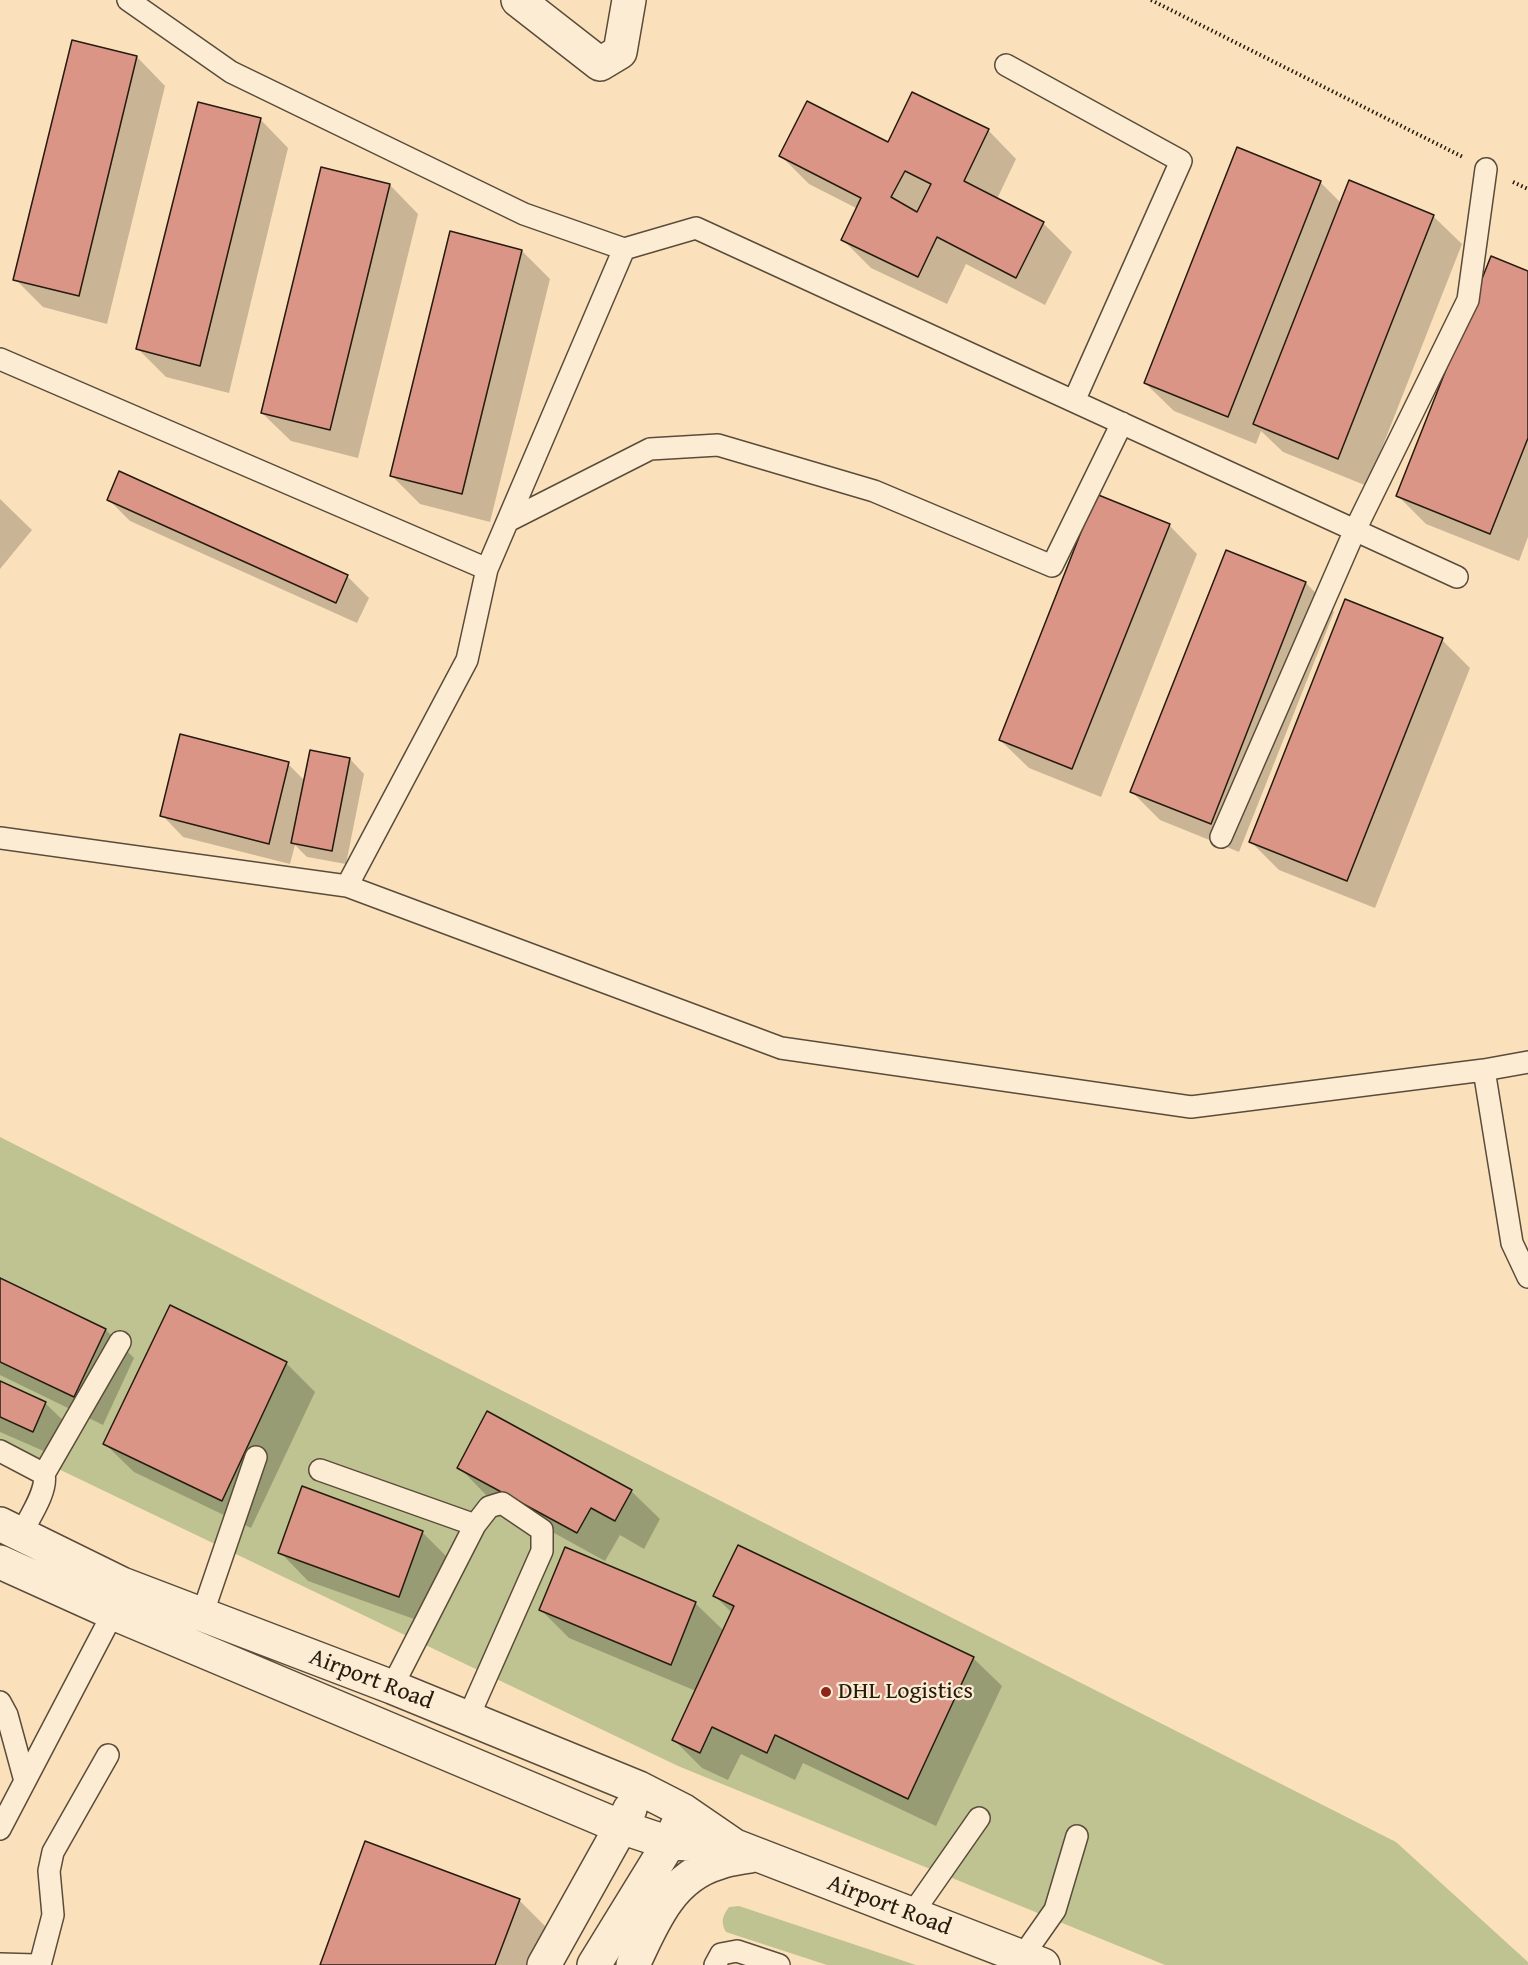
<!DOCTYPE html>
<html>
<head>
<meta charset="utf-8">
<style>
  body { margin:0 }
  canvas { display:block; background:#fbe1bb }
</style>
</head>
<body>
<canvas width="1528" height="1965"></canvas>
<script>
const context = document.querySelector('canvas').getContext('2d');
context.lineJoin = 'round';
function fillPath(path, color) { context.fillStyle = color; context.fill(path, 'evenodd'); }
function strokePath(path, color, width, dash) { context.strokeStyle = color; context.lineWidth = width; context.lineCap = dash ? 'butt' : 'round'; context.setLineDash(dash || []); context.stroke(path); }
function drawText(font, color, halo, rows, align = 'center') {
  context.font = font + ' "Gentium Book Plus",serif'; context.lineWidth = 4.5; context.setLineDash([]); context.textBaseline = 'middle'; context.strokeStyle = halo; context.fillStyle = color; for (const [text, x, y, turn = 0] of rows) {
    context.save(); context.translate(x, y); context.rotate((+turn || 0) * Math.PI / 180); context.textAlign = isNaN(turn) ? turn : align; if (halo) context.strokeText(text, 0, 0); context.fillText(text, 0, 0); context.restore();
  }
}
const green = new Path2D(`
  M0,1137L1396,1842L1528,1962V1965H1165L678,1766L0,1441Z
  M739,1906L916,1965H827L726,1932C720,1922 723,1915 729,1907Z`);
const shadow = new Path2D(`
  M137,57L165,86L107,324L43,307L15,279Z
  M260,119L288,148L229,393L166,377L138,349Z
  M988,130L1016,159L997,199L1044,224L1072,252L1045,305L966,264L947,304L871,268L843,240L858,209L809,184L781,156Z
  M323,169L390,185L418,214L358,458L291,441L262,413Z
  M1320,182L1341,203L1433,216L1462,244L1367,486L1283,452L1261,431L1256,444L1174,411L1145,383Z
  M522,251L550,279L490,522L420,504L391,475Z
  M1528,273V537L1519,561L1426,524L1398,496Z
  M0,499L32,530L0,569Z
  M108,499L347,576L369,598L357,623L130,521Z
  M1169,525L1197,554L1101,797L1029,768L1000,740Z
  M1227,552L1306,583L1334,612L1239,852L1160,820L1132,792Z
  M1442,640L1470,668L1375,908L1279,870L1251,842Z
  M350,759L364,774L346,864L307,857L295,845L290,864L183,837L162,815L288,764L305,781Z
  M0,1279L106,1330L134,1358L103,1425L0,1375Z
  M170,1307L286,1363L315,1392L251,1528L134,1472L105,1444Z
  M0,1383L45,1403L74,1431L62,1459L0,1432Z
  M459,1467L631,1491L660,1519L644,1549L620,1535L605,1561L487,1496Z
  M422,1532L450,1560L428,1624L308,1581L280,1552Z
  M715,1596L973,1658L1002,1686L936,1826L803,1763L795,1780L741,1754L728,1780L702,1768L673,1739L696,1691L569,1638L541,1610L695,1603L724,1631L732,1613Z
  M519,1900L547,1928L534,1965H322Z`);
const building = new Path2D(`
  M72,40L137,56L79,296L13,280Z
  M912,92L989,129L964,181L1044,222L1016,278L937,237L918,277L841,240L861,198L779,156L807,101L888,142ZM905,171L931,184L917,212L891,197Z
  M198,102L261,118L200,366L136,349Z
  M1237,147L1321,181L1228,417L1144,383Z
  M321,167L390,184L330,430L261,413Z
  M1349,180L1434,215L1338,459L1253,424Z
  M450,231L522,250L462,494L390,476Z
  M1491,256L1528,271V438L1490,534L1396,496Z
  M119,471L348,575L336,603L107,500Z
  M1096,494L1170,524L1072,769L999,740Z
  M1226,550L1306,582L1211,824L1130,792Z
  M1345,599L1443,638L1347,881L1249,842Z
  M180,734L289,762L269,844L160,816Z
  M310,750L350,758L332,851L291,843Z
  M0,1278L106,1329L74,1397L0,1362Z
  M170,1305L287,1362L222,1501L103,1444Z
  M0,1381L46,1402L33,1432L0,1417Z
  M487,1411L632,1490L615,1521L591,1508L577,1533L457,1468Z
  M302,1486L423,1531L399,1597L278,1553Z
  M738,1545L974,1657L908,1799L775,1735L767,1753L712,1727L700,1753L672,1740L734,1606L713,1596Z
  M565,1547L696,1602L671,1665L539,1610Z
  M365,1841L520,1899L495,1965H320Z`);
const path = new Path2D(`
  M1151,0L1463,157
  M1513,182L1528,189`);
const service = new Path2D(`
  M128,0L231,72L524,214L624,249L696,228L1457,577
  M1006,65L1181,161L1074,401
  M0,359L487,569
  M508,521L650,449L718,445L874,491L1052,566L1122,423
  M1221,837L1355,530L1468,300L1486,169
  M0,838L347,886L781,1048L1191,1107L1484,1070L1528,1062
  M347,886L467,660L487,569L624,249
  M1484,1070L1512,1243L1528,1277
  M0,1451L44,1474
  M320,1470L475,1525L392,1687
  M21,1534C29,1518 48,1491 44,1474L120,1342
  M202,1615L256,1457
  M0,1702L7,1715L25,1781
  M468,1718L542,1551V1530L502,1503L489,1507L475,1525
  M0,1829L113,1613L116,1603
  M912,1914L979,1818
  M1022,1957L1055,1910L1077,1836
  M0,1964L36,1965
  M40,1965L53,1915L49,1871L53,1852L108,1755
  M715,1965L721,1954L737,1951L779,1965`);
const minor = new Path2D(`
  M518,0L600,64L620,52L629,0`);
const tertiary = new Path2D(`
  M0,1524L122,1584L392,1687L639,1788L684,1811L735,1846
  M0,1562L113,1613L621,1827L669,1843L735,1846L1043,1965
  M544,1965L621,1827L630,1809
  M594,1965L669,1843L678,1824
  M633,1965C652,1924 670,1877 718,1863C728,1859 739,1858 750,1856`);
const markers = [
  [826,1692,6,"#8f2418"]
];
const streetNames = [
  ["Airport Road",371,1680,21],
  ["Airport Road",889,1906,21]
];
const poiNames = [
  ["DHL Logistics",838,1692]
];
fillPath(green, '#bec391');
fillPath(shadow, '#0003');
fillPath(building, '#da9586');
strokePath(building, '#251b0f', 1.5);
strokePath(service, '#5a4c3a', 24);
strokePath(minor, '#5a4c3a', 36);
strokePath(tertiary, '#5a4c3a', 36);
strokePath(path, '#251b0f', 4, [1.5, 3]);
strokePath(service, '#fcecd3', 21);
strokePath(minor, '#fcecd3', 33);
strokePath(tertiary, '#fcecd3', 33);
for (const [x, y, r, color] of markers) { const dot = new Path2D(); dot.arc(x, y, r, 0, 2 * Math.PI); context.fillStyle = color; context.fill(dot); strokePath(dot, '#fcecd3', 2); }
drawText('24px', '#251b0f', '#fcecd3', streetNames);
drawText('24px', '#251b0f', '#fcecd3', poiNames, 'left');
</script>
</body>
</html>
